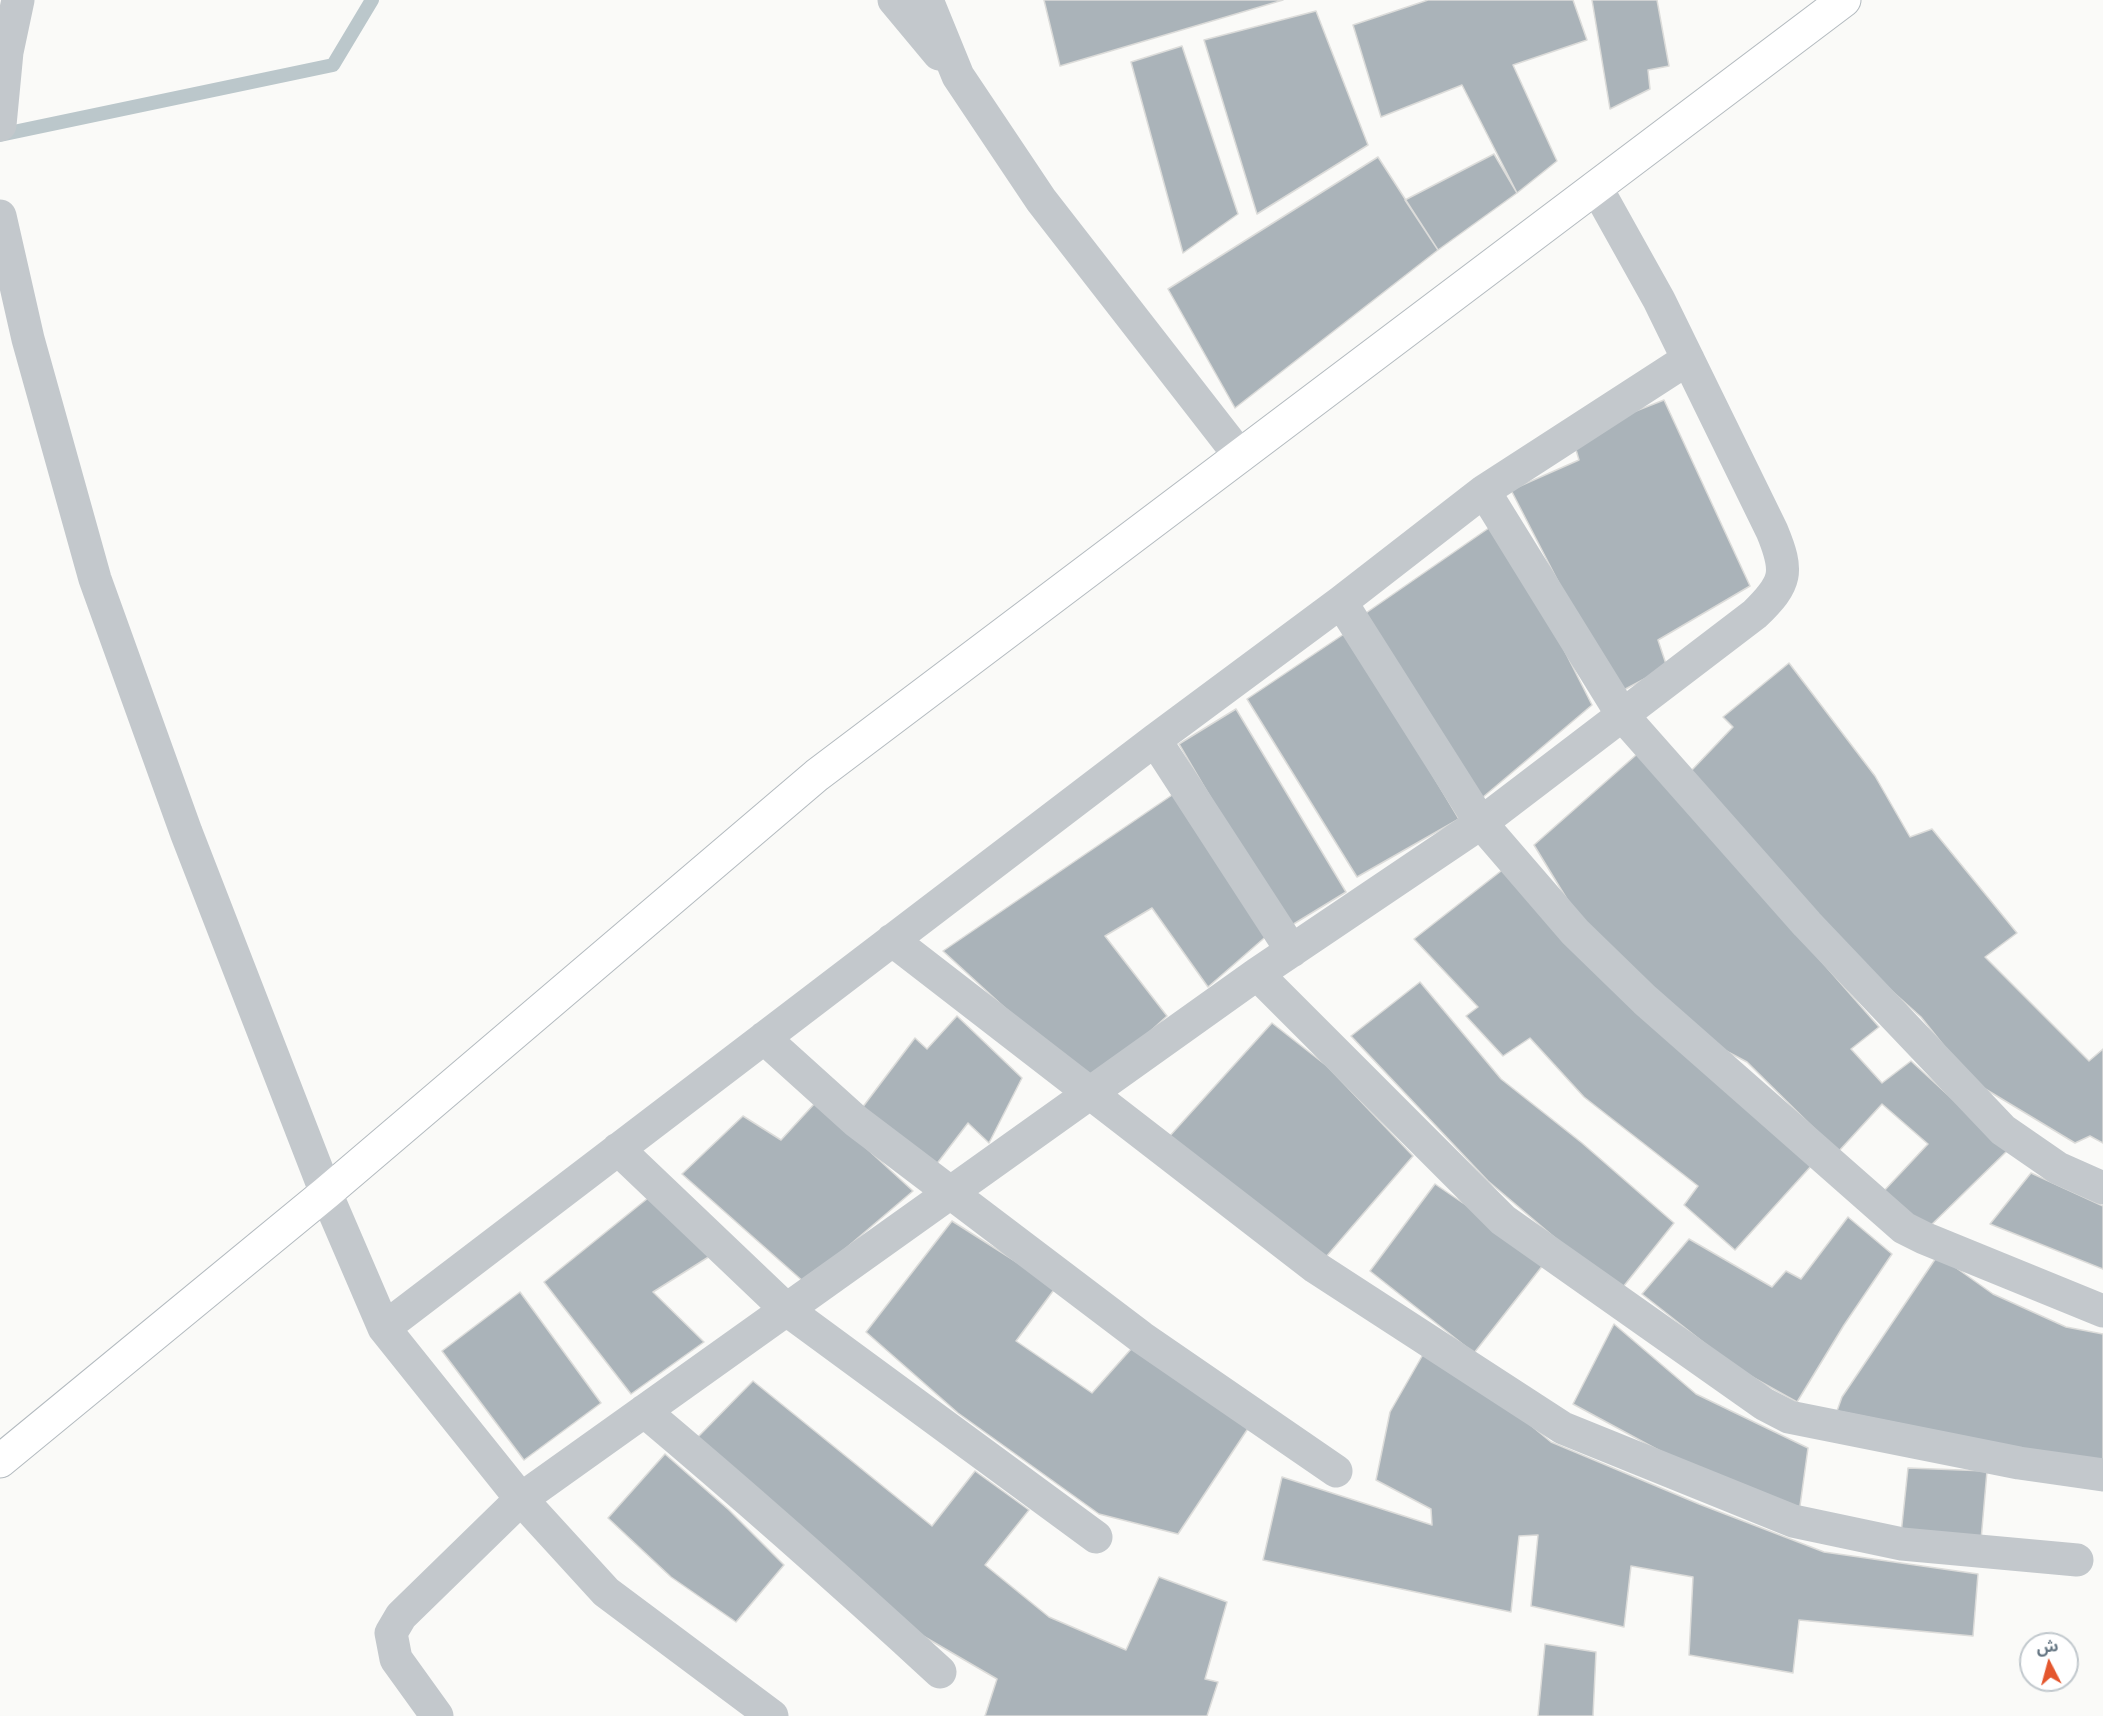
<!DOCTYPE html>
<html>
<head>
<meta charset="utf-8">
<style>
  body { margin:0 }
  #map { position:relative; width:2103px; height:1716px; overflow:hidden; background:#fafaf8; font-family:Quicksand,"Noto Sans Arabic",sans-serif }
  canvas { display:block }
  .north { position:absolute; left:2019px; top:1632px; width:60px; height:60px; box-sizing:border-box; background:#fff; border:2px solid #c1c8cd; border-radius:50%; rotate:354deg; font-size:16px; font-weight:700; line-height:24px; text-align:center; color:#657683 }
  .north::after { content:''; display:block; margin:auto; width:21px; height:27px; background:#e4572e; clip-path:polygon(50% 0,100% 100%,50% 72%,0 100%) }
</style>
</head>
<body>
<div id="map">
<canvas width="2103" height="1716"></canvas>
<div class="north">ش</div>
</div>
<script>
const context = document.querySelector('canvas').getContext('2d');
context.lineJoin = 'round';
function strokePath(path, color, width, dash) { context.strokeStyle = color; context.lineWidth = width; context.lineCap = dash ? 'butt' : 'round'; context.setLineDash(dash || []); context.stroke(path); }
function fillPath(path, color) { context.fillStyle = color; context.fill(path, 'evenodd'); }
const stream = new Path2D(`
  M0,135L333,65L372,0`);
const building = new Path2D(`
  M1044,0H1283L1060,66Z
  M1428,0H1573L1587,40L1513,65L1557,161L1517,193L1462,85L1381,117L1353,25Z
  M1592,0H1657L1669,66L1648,70L1650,89L1610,109Z
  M1316,11L1368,145L1257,214L1204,40Z
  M1182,46L1238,214L1183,253L1131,62Z
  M1494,154L1517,193L1438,250L1405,200Z
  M1378,157L1438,250L1235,408L1168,289Z
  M1664,400L1750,586L1658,640L1667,667L1616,694L1511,490L1579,460L1572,436Z
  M1499,521L1592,705L1476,803L1363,615Z
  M1347,632L1459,819L1357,877L1247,699Z
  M1789,663L1875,776L1910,837L1932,829L2017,933L1985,957L2089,1061L2103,1049V1143L2090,1136L2075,1143L1972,1081L1921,1017L1817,924L1691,771L1733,727L1723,717Z
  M1236,709L1346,892L1287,928L1179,744Z
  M1644,748L1722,848L1879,1027L1851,1049L1882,1083L1911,1061L2008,1150L1925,1231L1882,1193L1928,1144L1882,1104L1838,1152L1747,1062L1696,1035L1595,945L1534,845Z
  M1178,791L1270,933L1208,987L1152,908L1105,936L1167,1016L1090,1086L943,951Z
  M1510,864L1812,1165L1735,1250L1684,1205L1698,1186L1584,1097L1530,1038L1503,1056L1466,1016L1478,1007L1414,939Z
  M1420,982L1501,1079L1582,1143L1674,1223L1619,1292L1488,1181L1351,1036Z
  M957,1016L1022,1078L989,1143L968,1123L932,1170L862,1108L915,1038L927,1049Z
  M1272,1023L1327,1066L1413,1156L1325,1258L1168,1138Z
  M816,1102L913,1191L805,1283L682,1174L743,1116L781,1140Z
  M2031,1173L2103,1206V1269L1990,1224Z
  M1435,1184L1547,1260L1474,1353L1370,1271Z
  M658,1190L718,1251L653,1292L704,1342L631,1394L544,1282Z
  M1848,1217L1892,1254L1844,1325L1797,1402L1736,1368L1642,1294L1689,1239L1772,1287L1786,1271L1801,1279Z
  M952,1221L1056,1287L1016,1341L1092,1393L1132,1348L1251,1424L1178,1534L1099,1514L958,1413L866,1332Z
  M1938,1255L1993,1294L2066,1327L2103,1334V1465L1837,1411L1842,1397Z
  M520,1292L601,1403L524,1460L442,1351Z
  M1614,1324L1696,1394L1808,1448L1799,1513L1710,1478L1573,1404Z
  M1425,1351L1500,1400L1551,1442L1699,1504L1824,1552L1978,1574L1973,1636L1799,1620L1793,1673L1689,1655L1693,1577L1631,1566L1624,1627L1531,1606L1538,1535L1519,1536L1511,1612L1263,1560L1282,1477L1432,1525L1431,1509L1376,1480L1390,1412Z
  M753,1381L932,1526L975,1471L1029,1510L985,1565L1049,1617L1126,1650L1159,1577L1227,1602L1205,1679L1218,1682L1207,1716H985L997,1679L899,1622L694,1441Z
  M665,1454L729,1510L784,1565L736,1622L671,1577L608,1518Z
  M1908,1468L1987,1471L1981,1540L1901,1534Z
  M1545,1644L1596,1652L1593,1716H1538Z`);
const street = new Path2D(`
  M894,0L939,54
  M927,0L958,76L1041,200L1240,456
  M0,125L7,52L18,0
  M0,216L28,339L95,579L186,832L326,1193L384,1328L521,1499L606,1592L772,1716
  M1484,491L1623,716L1807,924L2003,1130L2058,1168L2103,1188
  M1341,602L1481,823L1575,932L1645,1000L1904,1228L1924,1238L2103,1311
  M1155,740L1292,951
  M892,940L1315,1267L1563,1428L1793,1521L1902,1544L2077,1560
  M1257,974L1503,1220L1764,1404L1789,1417L2019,1463L2103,1475
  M764,1038L856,1121L1141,1337L1336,1471
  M618,1149L787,1310L1096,1537
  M384,1328L1155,740L1341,602L1484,491L1688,359
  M644,1411C745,1496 843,1583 940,1672
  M437,1716L396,1659L391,1633L401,1616L521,1499L1257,974L1481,823L1755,614C1787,583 1789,572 1772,531L1659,300L1596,187`);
const secondary = new Path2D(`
  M0,1461L326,1193L817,775L1844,0`);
strokePath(stream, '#bbc7cb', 14);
fillPath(building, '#aab3b9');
strokePath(building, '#dcdcda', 1.5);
strokePath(secondary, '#b3babf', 35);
strokePath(street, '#c3c8cc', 33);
strokePath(secondary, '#fff', 33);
</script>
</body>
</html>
